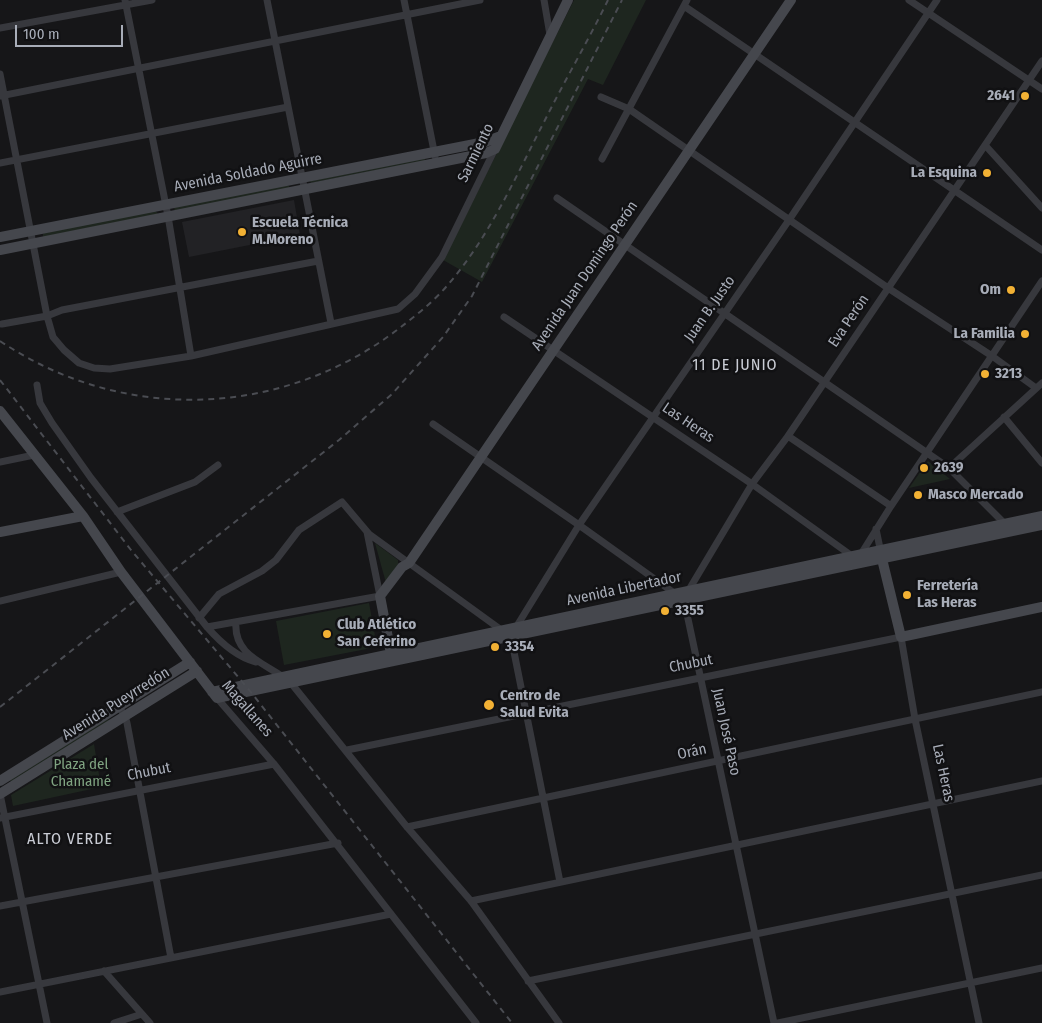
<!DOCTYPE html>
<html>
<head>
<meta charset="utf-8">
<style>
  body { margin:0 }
  #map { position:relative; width:1042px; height:1023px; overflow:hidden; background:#161618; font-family:"Fira Sans Condensed",sans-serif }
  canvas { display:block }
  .scale { position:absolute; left:15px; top:25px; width:108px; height:22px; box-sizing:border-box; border:2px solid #a8adb8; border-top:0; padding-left:6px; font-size:15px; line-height:18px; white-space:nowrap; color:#a8adb8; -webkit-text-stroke:4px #111113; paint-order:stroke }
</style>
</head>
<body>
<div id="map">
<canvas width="1042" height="1023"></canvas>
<div class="scale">100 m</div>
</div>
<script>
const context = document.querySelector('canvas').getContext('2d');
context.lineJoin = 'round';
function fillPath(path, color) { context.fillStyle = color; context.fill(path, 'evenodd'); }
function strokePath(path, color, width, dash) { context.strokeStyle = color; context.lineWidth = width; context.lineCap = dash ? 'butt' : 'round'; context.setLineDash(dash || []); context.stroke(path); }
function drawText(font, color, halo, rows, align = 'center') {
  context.font = font + ' "Fira Sans Condensed",sans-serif'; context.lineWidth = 5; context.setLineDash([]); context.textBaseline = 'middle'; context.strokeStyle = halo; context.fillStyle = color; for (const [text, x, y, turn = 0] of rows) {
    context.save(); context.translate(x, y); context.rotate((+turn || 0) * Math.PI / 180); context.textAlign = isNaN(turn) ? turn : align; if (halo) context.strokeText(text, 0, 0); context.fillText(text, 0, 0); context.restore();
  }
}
const built = new Path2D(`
  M294,200L300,235L189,257L182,222Z`);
const green = new Path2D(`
  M574,0H646L603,85L588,79L482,282L443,260Z
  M425,158V161L311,183L310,181Z
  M287,185L289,186V188L175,211L174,208L176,207Z
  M155,210L158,214L43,237V234L44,233Z
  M928,461L950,479L909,488Z
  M375,543L398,560V564L386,583Z
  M369,603L377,647L284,665L276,621Z
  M108,719L110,722L12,783L10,780Z
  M94,744L101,787L13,806L11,795Z`);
const street = new Path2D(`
  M125,0L168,216L191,356
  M267,0L331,323
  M404,0L435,156
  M544,0L550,35
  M909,0L1042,89
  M684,6L1042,250
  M0,28L152,0
  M0,74L47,316L53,337L64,350L79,363L94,368L110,369L191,356L398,309L415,294L442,257L495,149
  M0,96L480,0
  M601,97L629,109L888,288L992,356L1036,388
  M985,145L1042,208
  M602,159L687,0
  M0,163L288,107
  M557,198L949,468L1005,524
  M504,317L752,484L852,556
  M2,324L47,316L62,310L318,261
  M37,385L40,403L52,423L91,478L207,627C220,642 236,657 256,662
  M1004,417L1042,463
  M433,424L579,525L684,600L774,1023
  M788,436L891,506
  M0,462L34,455
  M949,468L1042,383
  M117,512L195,482L218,465
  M876,529L881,553
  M861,554L891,506L1042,281
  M687,593L752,484L788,436L1042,61
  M0,601L121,572
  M199,618L219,594L262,571L276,560L299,530L342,502L369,534L511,637L560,882
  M236,622C233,658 270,664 291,683L407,827L471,901L559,1023
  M207,627L380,596L367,532
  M515,629L579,525L789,220L937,0
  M217,698L274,764L476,1023
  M119,707L125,716L127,723L171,958
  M347,750L901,637L915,719L979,1023
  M0,794L47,1023
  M0,818L274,764
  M407,827L1042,692
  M471,901L1042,781
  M0,906L338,843
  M104,971L150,1023
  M528,981L1042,875
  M0,992L391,914
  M114,1023L142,1014
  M778,1023L1042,968`);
const secondary = new Path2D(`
  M0,237L485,142L501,136
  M0,250L486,153L495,149L568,0
  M0,411L83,516L121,572L217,698L1042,525
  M0,532L83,516
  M882,559L901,637L1042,607
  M392,659L380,596L402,567L409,563L791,0
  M212,692L1042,516
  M0,781L190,662
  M0,794L197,671`);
const rail = new Path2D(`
  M0,341C122,423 279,419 397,330C414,317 432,303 446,287C489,238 515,178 545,120C565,80 588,41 608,0
  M0,380L131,550L250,691L512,1023
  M0,707L339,440L392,394L443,337L472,296L622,0`);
const markers = [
  [1025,96,5,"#f2b134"],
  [987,173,5,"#f2b134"],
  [242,232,5,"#f2b134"],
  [1011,290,5,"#f2b134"],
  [1025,334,5,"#f2b134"],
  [985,374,5,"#f2b134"],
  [924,468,5,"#f2b134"],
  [918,495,5,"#f2b134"],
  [907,595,5,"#f2b134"],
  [665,611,5,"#f2b134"],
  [327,634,5,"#f2b134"],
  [495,647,5,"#f2b134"],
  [489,705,6,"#f2b134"]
];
const poiNames = [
  ["2641",1015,96,"right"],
  ["La Esquina",977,173,"right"],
  ["Escuela Técnica",252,223],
  ["M.Moreno",252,240],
  ["Om",1001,290,"right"],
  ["La Familia",1015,334,"right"],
  ["3213",995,374],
  ["2639",934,468],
  ["Masco Mercado",928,495],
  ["Ferretería",917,586],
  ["Las Heras",917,603],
  ["3355",675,611],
  ["Club Atlético",337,625],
  ["San Ceferino",337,642],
  ["3354",505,647],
  ["Centro de",500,696],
  ["Salud Evita",500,713]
];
const streetNames = [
  ["Sarmiento",476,153,-64],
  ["Avenida Soldado Aguirre",248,173,-11],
  ["Avenida Juan Domingo Perón",585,276,-56],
  ["Juan B. Justo",710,309,-55],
  ["Eva Perón",849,321,-56],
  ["Las Heras",688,423,34],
  ["Avenida Libertador",624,589,-12],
  ["Chubut",691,664,-11],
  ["Avenida Pueyrredón",116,704,-32],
  ["Magallanes",247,709,49],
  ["Juan José Paso",726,732,78],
  ["Orán",692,752,-12],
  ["Chubut",149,772,-11],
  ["Las Heras",943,773,78]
];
const parkNames = [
  ["Plaza del",81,765],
  ["Chamamé",81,782]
];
const neighbourhoodNames = [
  ["11 DE JUNIO",735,366],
  ["ALTO VERDE",70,840]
];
fillPath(built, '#222225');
fillPath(green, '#1e261f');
strokePath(street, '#37383d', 7);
strokePath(secondary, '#45474d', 10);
strokePath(rail, '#4a4c52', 2, [6, 5]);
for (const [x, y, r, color] of markers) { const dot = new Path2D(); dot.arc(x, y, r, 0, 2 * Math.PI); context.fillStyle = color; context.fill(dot); strokePath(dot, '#111113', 2); }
drawText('bold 15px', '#a8adb8', '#111113', poiNames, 'left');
drawText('15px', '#a8adb8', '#111113', streetNames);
drawText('15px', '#7fa381', '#111113', parkNames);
context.letterSpacing = '1px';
drawText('16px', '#c9ccd4', '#111113', neighbourhoodNames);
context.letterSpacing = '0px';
</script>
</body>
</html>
